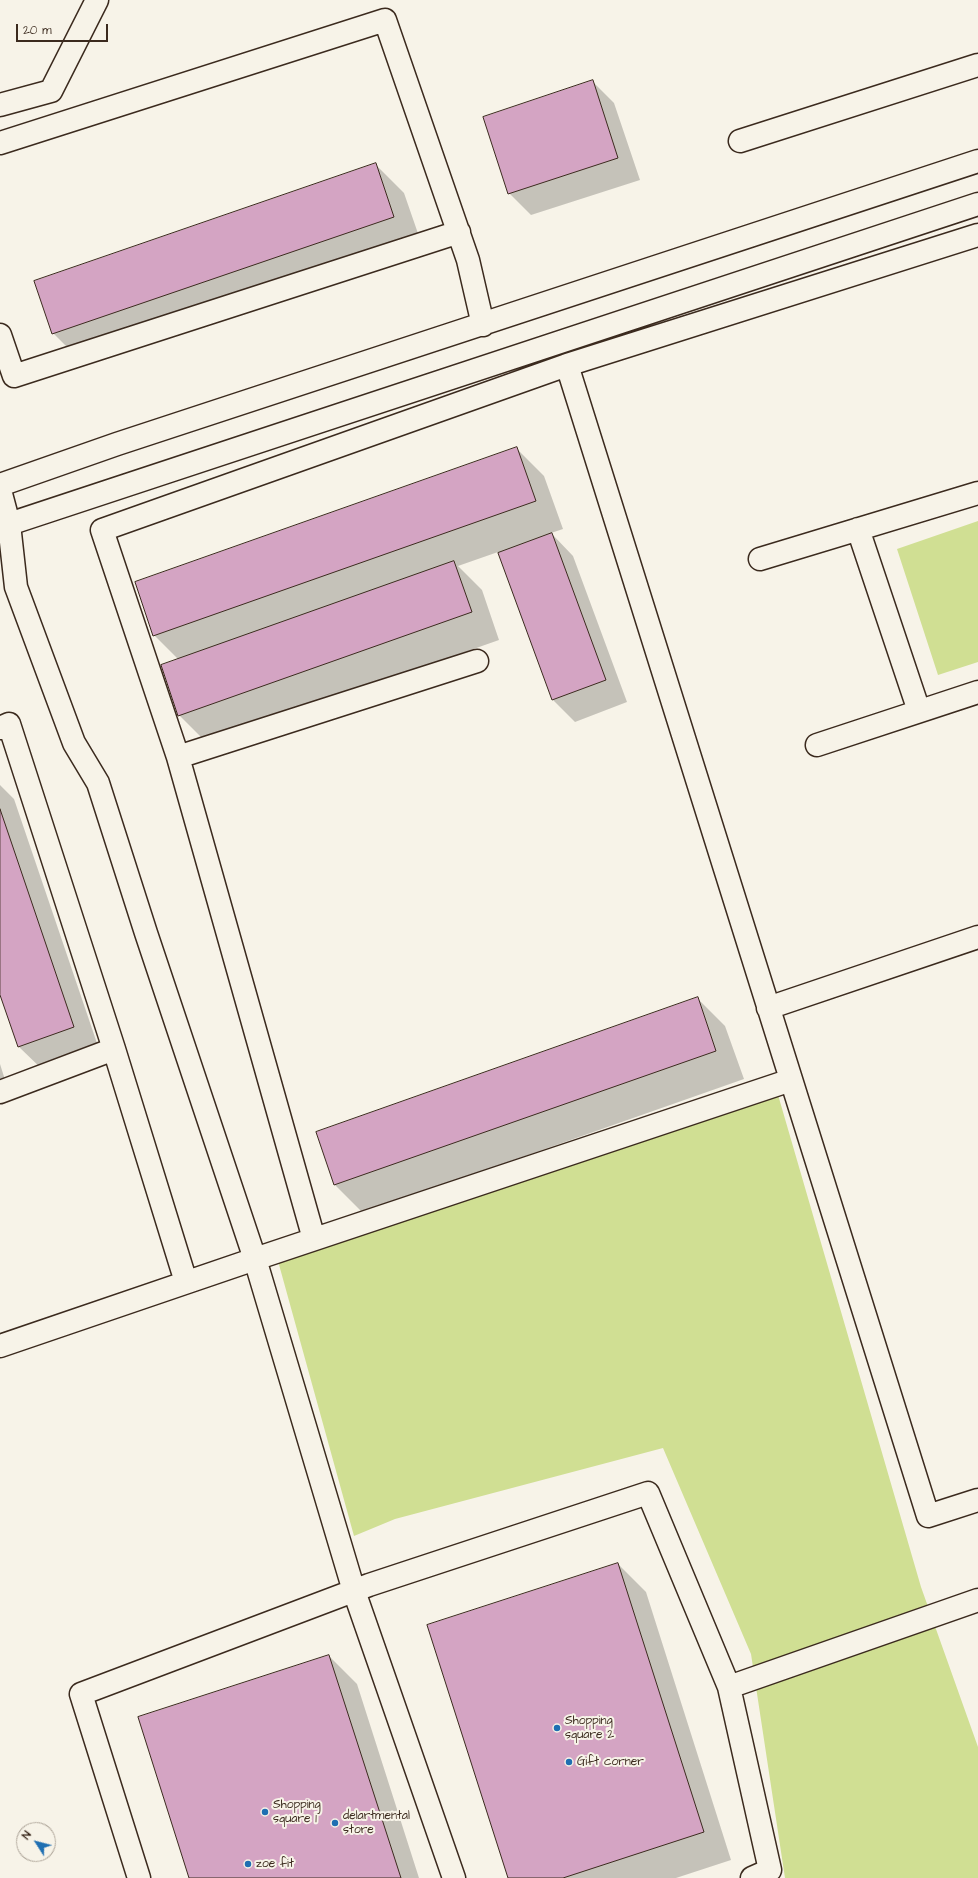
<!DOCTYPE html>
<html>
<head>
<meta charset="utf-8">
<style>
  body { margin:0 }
  #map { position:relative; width:978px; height:1878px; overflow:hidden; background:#f7f3e8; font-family:"Architects Daughter",sans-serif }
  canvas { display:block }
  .north { position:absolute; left:16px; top:1822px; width:40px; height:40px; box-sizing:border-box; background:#f7f3e8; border:1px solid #aca397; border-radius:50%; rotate:306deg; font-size:11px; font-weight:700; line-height:16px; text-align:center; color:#3b2a1e }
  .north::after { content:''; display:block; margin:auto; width:14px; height:18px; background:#1f6fb2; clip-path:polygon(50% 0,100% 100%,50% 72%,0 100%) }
  .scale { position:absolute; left:16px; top:24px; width:92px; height:18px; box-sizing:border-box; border:2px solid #3b2a1e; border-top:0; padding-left:5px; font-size:12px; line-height:14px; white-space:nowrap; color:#3b2a1e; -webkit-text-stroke:3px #f7f3e8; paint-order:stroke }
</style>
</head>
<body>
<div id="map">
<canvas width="978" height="1878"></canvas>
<div class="north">N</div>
<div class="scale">20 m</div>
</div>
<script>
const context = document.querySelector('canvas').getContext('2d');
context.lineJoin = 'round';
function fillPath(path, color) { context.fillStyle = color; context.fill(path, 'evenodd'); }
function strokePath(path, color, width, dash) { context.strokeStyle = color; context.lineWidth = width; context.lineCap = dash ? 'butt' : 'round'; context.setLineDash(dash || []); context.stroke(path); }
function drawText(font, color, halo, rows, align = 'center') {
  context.font = font + ' "Architects Daughter",sans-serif'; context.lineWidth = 4; context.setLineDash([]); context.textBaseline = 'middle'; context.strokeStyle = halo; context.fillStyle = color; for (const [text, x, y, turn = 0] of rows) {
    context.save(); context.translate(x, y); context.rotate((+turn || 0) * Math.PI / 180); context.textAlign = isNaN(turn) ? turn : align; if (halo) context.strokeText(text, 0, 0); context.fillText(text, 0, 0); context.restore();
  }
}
const green = new Path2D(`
  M978,521V662L938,675L897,549Z
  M774,1081L921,1587L978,1747V1878H785L751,1654L663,1448L395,1519L354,1536L278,1261Z`);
const shadow = new Path2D(`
  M592,81L614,103L640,180L531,215L509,193Z
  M376,165L404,193L422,245L81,361L53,333Z
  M516,448L544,476L563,529L551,533L573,556L627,702L575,722L553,700L498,552L458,566L482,590L499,640L207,743L179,715V660L154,635Z
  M0,785L14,799L101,1055L47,1074L18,1046L0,992Z
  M697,998L725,1026L744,1079L363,1213L335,1185L317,1132Z
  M0,1064L6,1083L0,1085Z
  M618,1564L646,1592L731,1860L676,1878H509Z
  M329,1656L357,1684L419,1878H190Z`);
const building = new Path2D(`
  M593,80L618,158L508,194L483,117Z
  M376,163L394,217L52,334L34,281Z
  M517,447L536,501L153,636L135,582Z
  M552,533L606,680L552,700L498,553Z
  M454,561L472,612L178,716L161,665Z
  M0,809L74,1027L18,1047L0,995Z
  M698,997L716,1051L334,1185L316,1132Z
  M618,1563L704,1832L563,1878H508L427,1625Z
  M329,1655L401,1878H189L138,1717Z`);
const minor = new Path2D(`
  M0,105L51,91L97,0
  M740,141L978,65
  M0,143L385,20L468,260L483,325
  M0,335L14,376L459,232
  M567,365L928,1516L978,1500
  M0,485L117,444L978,161
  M0,490L9,524L16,587L74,743L98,783L146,933L255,1259L791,1080
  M0,527L978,204
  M858,529L919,711
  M760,559L978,493
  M0,728L9,724L114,1049L186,1282
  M817,745L978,692
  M178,757L477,661
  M768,1008L978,937
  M0,1092L114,1049
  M314,1239L178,757L102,530L567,365L978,235
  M0,1346L255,1259L354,1591L454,1878
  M729,1687L978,1600
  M139,1878L81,1694L369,1585L648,1493L729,1687L770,1870L752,1878`);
const markers = [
  [557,1728,4,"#1f6fb2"],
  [569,1762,4,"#1f6fb2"],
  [265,1812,4,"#1f6fb2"],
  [335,1823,4,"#1f6fb2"],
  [248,1864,4,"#1f6fb2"]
];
const poiNames = [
  ["Shopping",565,1721],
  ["square 2",565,1735],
  ["Gift corner",577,1762],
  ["Shopping",273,1805],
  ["square 1",273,1819],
  ["delartmental",343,1816],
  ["store",343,1830],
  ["zoe fit",256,1864]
];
fillPath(green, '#d0df93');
fillPath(shadow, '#0003');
fillPath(building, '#d4a4c3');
strokePath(building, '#3b2a1e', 1);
strokePath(minor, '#3b2a1e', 25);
strokePath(minor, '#f7f3e8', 22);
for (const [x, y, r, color] of markers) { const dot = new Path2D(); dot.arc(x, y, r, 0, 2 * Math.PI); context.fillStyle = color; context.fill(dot); strokePath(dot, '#f7f3e8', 1.5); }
drawText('12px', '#3b2a1e', '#f7f3e8', poiNames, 'left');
</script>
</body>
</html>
